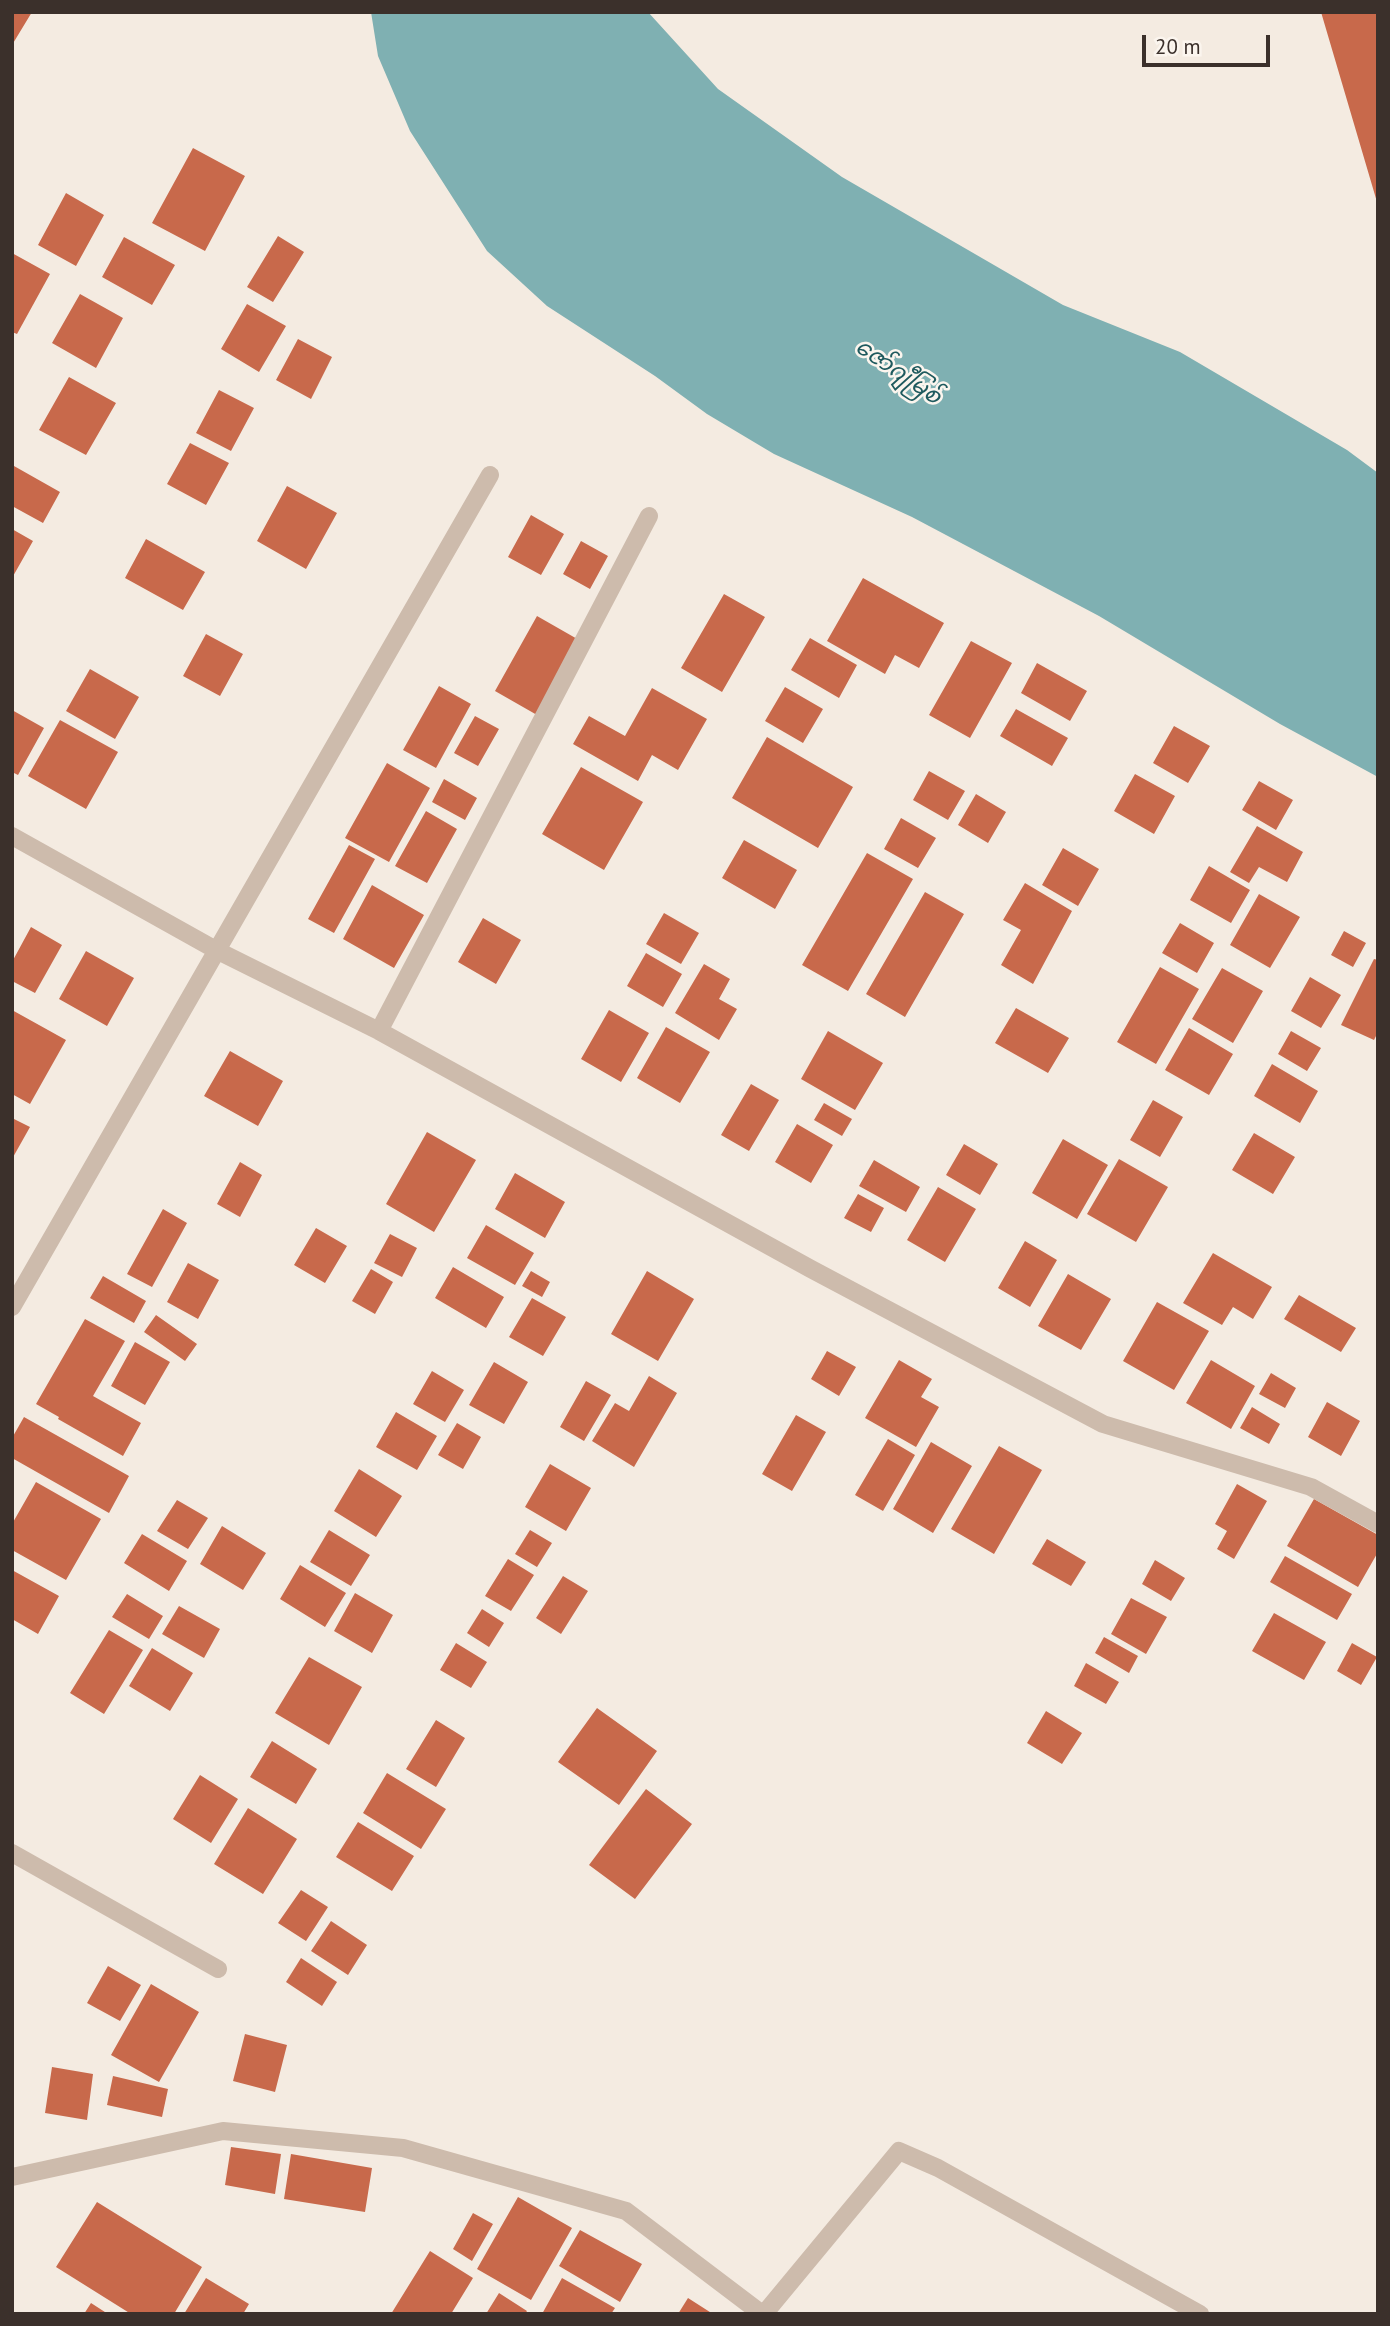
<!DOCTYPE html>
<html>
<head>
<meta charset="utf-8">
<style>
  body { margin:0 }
  #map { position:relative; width:1390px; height:2326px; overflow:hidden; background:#f4ebe1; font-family:"PT Sans",sans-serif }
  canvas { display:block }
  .frame { position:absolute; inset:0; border:14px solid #3b302b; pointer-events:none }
  .scale { position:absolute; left:1142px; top:35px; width:128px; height:32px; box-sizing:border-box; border:4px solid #3b302b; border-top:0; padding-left:9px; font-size:21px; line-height:24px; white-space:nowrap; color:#3b302b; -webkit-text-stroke:5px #fbf5ee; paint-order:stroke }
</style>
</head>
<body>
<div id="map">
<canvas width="1390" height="2326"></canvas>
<div class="frame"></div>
<div class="scale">20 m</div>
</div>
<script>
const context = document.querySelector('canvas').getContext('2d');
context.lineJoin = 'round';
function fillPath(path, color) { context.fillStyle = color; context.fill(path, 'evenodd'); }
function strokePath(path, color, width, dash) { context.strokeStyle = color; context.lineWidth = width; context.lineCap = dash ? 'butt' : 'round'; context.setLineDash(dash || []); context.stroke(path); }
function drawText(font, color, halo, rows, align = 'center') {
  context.font = font + ' "PT Sans","Noto Sans Myanmar",sans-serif'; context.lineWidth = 5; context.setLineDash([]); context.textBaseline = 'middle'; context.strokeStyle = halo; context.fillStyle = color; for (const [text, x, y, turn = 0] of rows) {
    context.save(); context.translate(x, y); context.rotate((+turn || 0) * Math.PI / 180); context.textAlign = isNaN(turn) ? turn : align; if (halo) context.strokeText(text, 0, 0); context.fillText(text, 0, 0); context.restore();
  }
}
const water = new Path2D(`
  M371,12H648L718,89L842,177L1063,305L1180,352L1347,450L1378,473V777L1280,724L1099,616L912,517L774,454L707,414L655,376L547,306L487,251L410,131L378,56Z`);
const building = new Path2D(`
  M12,12H32L12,45Z
  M1321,12H1378V202H1377Z
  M193,148L245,176L205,251L152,223Z
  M66,193L104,215L76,266L38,245Z
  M278,236L304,252L273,302L247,287Z
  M124,237L175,265L152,305L102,277Z
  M12,253L50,274L17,334L12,332Z
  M80,294L123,318L96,368L52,343Z
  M247,304L286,326L259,372L221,349Z
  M298,339L332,357L311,399L276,380Z
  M69,377L116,403L86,455L39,430Z
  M219,390L254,408L231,451L196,433Z
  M190,443L229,463L206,505L167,484Z
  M14,466L60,492L43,523L12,506V470Z
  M287,486L337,513L306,569L257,541Z
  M531,515L564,534L541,575L508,557Z
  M12,529L33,541L12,578Z
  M146,539L205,572L183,610L125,578Z
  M581,541L608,556L590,589L563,574Z
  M863,578L944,623L919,668L895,655L885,674L827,641Z
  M724,594L765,617L722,692L681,668Z
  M537,616L579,640L537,715L495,691Z
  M206,634L243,654L220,696L183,676Z
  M810,638L857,665L839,698L791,670Z
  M971,641L1012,663L970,738L929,715Z
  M1037,663L1087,691L1070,721L1021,693Z
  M90,669L139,697L115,739L66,711Z
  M439,686L471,704L436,768L403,750Z
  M785,687L823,709L803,743L765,721Z
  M652,688L707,719L678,770L652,755L638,781L573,744L589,716L625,736Z
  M1016,709L1068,738L1052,766L1000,736Z
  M12,710L44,728L18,775L12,772Z
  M475,716L499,729L478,766L454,753Z
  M60,720L118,752L86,809L28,776Z
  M1174,726L1210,746L1188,783L1153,763Z
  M767,737L853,787L818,848L732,798Z
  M387,763L430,788L389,862L345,838Z
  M581,767L643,802L604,870L542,834Z
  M929,771L965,791L948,820L913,800Z
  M1135,774L1175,796L1154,834L1114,811Z
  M444,779L477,798L465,820L432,802Z
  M1259,781L1293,800L1276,830L1242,810Z
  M976,794L1006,812L988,843L958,825Z
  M426,811L457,829L427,883L395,866Z
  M901,818L936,838L918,868L884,849Z
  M1257,826L1303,852L1287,882L1259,867L1249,883L1230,872Z
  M744,840L797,870L775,909L722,878Z
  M349,845L375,859L334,933L308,919Z
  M1063,848L1099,869L1078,906L1042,885Z
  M867,853L913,879L848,991L802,965Z
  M1209,866L1250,890L1231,923L1190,900Z
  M1025,883L1072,911L1033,984L1001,965L1021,930L1003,920Z
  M372,885L424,915L394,968L343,939Z
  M925,892L964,914L905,1017L866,994Z
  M1259,894L1300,917L1270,968L1230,945Z
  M664,913L699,933L681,964L646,944Z
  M483,918L521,940L496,984L458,962Z
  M1180,923L1214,943L1197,973L1162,953Z
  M31,927L62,945L35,993L12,981V962Z
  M1344,931L1366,943L1353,967L1331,955Z
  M86,951L134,978L107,1026L59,999Z
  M646,953L682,974L663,1007L627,986Z
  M1374,959L1378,960V1032L1374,1040L1341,1025Z
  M704,964L730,979L719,999L737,1009L719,1040L675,1013Z
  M1160,967L1199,989L1156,1064L1117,1042Z
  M1222,968L1263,991L1233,1043L1192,1019Z
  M1310,977L1341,995L1321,1028L1291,1011Z
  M1016,1008L1069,1038L1048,1073L995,1043Z
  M12,1010L66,1040L30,1104L12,1094Z
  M609,1010L649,1033L621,1082L581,1059Z
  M666,1027L710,1052L680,1103L637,1078Z
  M1189,1028L1233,1054L1209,1095L1165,1070Z
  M828,1031L883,1063L855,1110L801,1079Z
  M1291,1031L1321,1048L1307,1071L1278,1054Z
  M230,1051L283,1081L258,1126L204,1096Z
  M1272,1064L1318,1091L1300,1123L1254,1096Z
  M751,1084L779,1100L749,1151L721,1135Z
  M1153,1100L1183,1117L1160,1157L1130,1140Z
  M824,1103L852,1119L842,1136L814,1120Z
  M12,1118L30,1127L12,1159Z
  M797,1124L833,1145L811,1183L775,1162Z
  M427,1132L476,1160L434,1232L386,1204Z
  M1254,1133L1295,1157L1273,1194L1232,1170Z
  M1063,1139L1108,1165L1077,1219L1032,1193Z
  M964,1144L998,1164L980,1195L946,1175Z
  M1119,1159L1168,1187L1136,1242L1087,1214Z
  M874,1160L920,1187L906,1212L859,1186Z
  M240,1162L262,1175L240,1217L217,1204Z
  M515,1173L565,1202L545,1238L495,1209Z
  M938,1187L976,1209L945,1262L907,1240Z
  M858,1194L884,1208L871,1232L844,1218Z
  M163,1209L187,1223L152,1287L127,1274Z
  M486,1225L534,1253L515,1285L467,1258Z
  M316,1228L347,1246L325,1283L294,1265Z
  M390,1234L417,1248L402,1277L374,1263Z
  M1025,1241L1057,1260L1030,1307L998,1288Z
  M1213,1253L1272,1287L1253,1319L1233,1307L1222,1325L1183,1303Z
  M188,1263L219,1280L198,1319L167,1302Z
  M453,1267L504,1297L486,1328L435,1298Z
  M371,1269L393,1282L375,1314L352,1301Z
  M531,1271L550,1282L542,1297L522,1286Z
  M647,1271L694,1299L658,1361L611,1334Z
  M1068,1274L1111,1299L1081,1350L1038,1326Z
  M103,1276L146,1301L134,1323L90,1298Z
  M1299,1295L1356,1328L1341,1352L1284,1319Z
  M532,1298L566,1317L543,1356L509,1337Z
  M1157,1302L1209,1331L1174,1390L1123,1361Z
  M156,1315L197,1344L185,1361L144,1332Z
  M85,1319L125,1341L93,1396L141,1423L123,1456L58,1419L59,1417L36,1404Z
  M135,1342L170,1362L145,1405L111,1386Z
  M827,1351L856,1367L839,1396L811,1379Z
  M899,1360L932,1379L921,1397L939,1407L916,1447L865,1418Z
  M1211,1360L1255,1386L1231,1429L1186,1403Z
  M494,1362L528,1382L504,1424L469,1405Z
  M432,1371L464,1390L445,1422L413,1404Z
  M1271,1373L1296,1388L1285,1408L1259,1394Z
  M649,1376L677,1393L634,1467L592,1441L615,1403L629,1411Z
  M586,1381L611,1395L584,1441L560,1427Z
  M1327,1402L1360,1421L1341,1456L1308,1437Z
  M1252,1407L1280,1424L1269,1444L1240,1428Z
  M396,1412L437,1436L417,1470L376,1447Z
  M796,1415L826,1432L792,1491L762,1474Z
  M24,1417L129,1476L109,1513L12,1458V1438Z
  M457,1423L481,1437L463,1469L438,1455Z
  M888,1439L915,1455L883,1511L855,1495Z
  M931,1442L972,1466L933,1533L893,1509Z
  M999,1446L1042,1470L994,1554L951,1529Z
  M550,1464L591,1488L566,1531L525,1507Z
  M359,1469L402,1496L376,1537L334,1511Z
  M36,1482L101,1519L66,1580L12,1550V1524Z
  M1237,1484L1267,1501L1234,1559L1217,1549L1227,1531L1215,1524Z
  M1314,1499L1378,1535V1552L1358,1587L1287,1546Z
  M177,1500L208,1518L188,1549L157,1531Z
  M222,1526L266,1553L243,1590L200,1564Z
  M329,1530L370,1555L351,1586L310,1562Z
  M530,1530L552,1543L537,1567L515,1554Z
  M142,1534L187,1561L169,1591L124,1563Z
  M1047,1539L1086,1562L1071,1586L1032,1564Z
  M1285,1556L1352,1594L1337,1620L1270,1582Z
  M508,1559L534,1575L511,1611L485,1596Z
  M1155,1560L1185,1578L1171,1601L1142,1584Z
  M300,1565L346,1593L325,1627L280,1599Z
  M12,1570L59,1596L38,1634L12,1619Z
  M563,1576L588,1591L561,1634L536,1618Z
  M355,1593L393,1615L372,1653L334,1631Z
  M127,1594L163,1616L149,1639L112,1617Z
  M1131,1598L1167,1617L1146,1654L1111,1634Z
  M179,1606L220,1629L204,1658L162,1634Z
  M482,1609L504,1623L489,1647L467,1633Z
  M1274,1613L1326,1642L1304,1680L1252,1651Z
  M109,1630L143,1650L104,1714L70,1693Z
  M1104,1637L1138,1656L1129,1673L1095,1653Z
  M456,1643L487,1662L471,1688L440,1670Z
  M1352,1643L1377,1657L1361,1685L1337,1671Z
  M152,1648L193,1673L170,1711L129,1686Z
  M309,1657L362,1687L329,1745L275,1713Z
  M1086,1663L1119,1682L1106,1704L1074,1686Z
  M597,1708L657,1751L619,1805L558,1762Z
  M1046,1711L1082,1733L1062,1764L1027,1743Z
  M436,1720L465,1738L436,1787L406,1769Z
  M272,1741L317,1769L296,1804L250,1777Z
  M387,1773L446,1809L421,1849L363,1813Z
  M200,1775L238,1799L211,1843L173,1819Z
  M646,1789L692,1824L635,1899L589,1865Z
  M248,1808L297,1839L263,1894L214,1864Z
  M358,1822L414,1856L392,1891L336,1857Z
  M301,1890L328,1907L306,1941L278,1923Z
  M331,1921L367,1945L348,1975L311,1951Z
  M301,1958L337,1982L322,2006L286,1982Z
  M108,1966L141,1985L120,2021L87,2003Z
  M151,1984L199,2012L159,2082L111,2055Z
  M245,2034L287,2045L275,2092L233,2081Z
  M52,2067L93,2074L87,2120L45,2113Z
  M113,2076L168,2089L162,2117L107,2105Z
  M231,2147L281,2154L275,2194L225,2185Z
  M291,2154L372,2168L365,2212L284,2199Z
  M518,2197L572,2228L531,2300L477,2269Z
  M97,2202L202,2267L174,2314H131L56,2267Z
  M473,2213L493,2224L472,2261L453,2249Z
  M580,2230L642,2264L620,2302L559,2266Z
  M430,2251L473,2278L451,2314H391Z
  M206,2278L249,2304L243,2314H184Z
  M562,2278L615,2308L611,2314H542Z
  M499,2293L527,2311L525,2314H486Z
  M688,2298L713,2314H678Z
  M91,2303L108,2314H84Z`);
const street = new Path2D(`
  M12,836L216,950L379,1031L811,1269L1103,1424L1311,1487L1378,1524
  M379,1031L649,516
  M12,1307L490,475
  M12,1853L218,1969
  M12,2177L223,2131L403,2148L626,2211L762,2314
  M764,2314L899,2151L938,2168L1200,2314`);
const waterNames = [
  ["ဇော်ဂျီမြစ်",898,372,34]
];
fillPath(water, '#7fb0b2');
fillPath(building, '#c8694b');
strokePath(street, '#cdbbac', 18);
drawText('italic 23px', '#1f5a5e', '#fbf5ee', waterNames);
</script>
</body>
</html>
